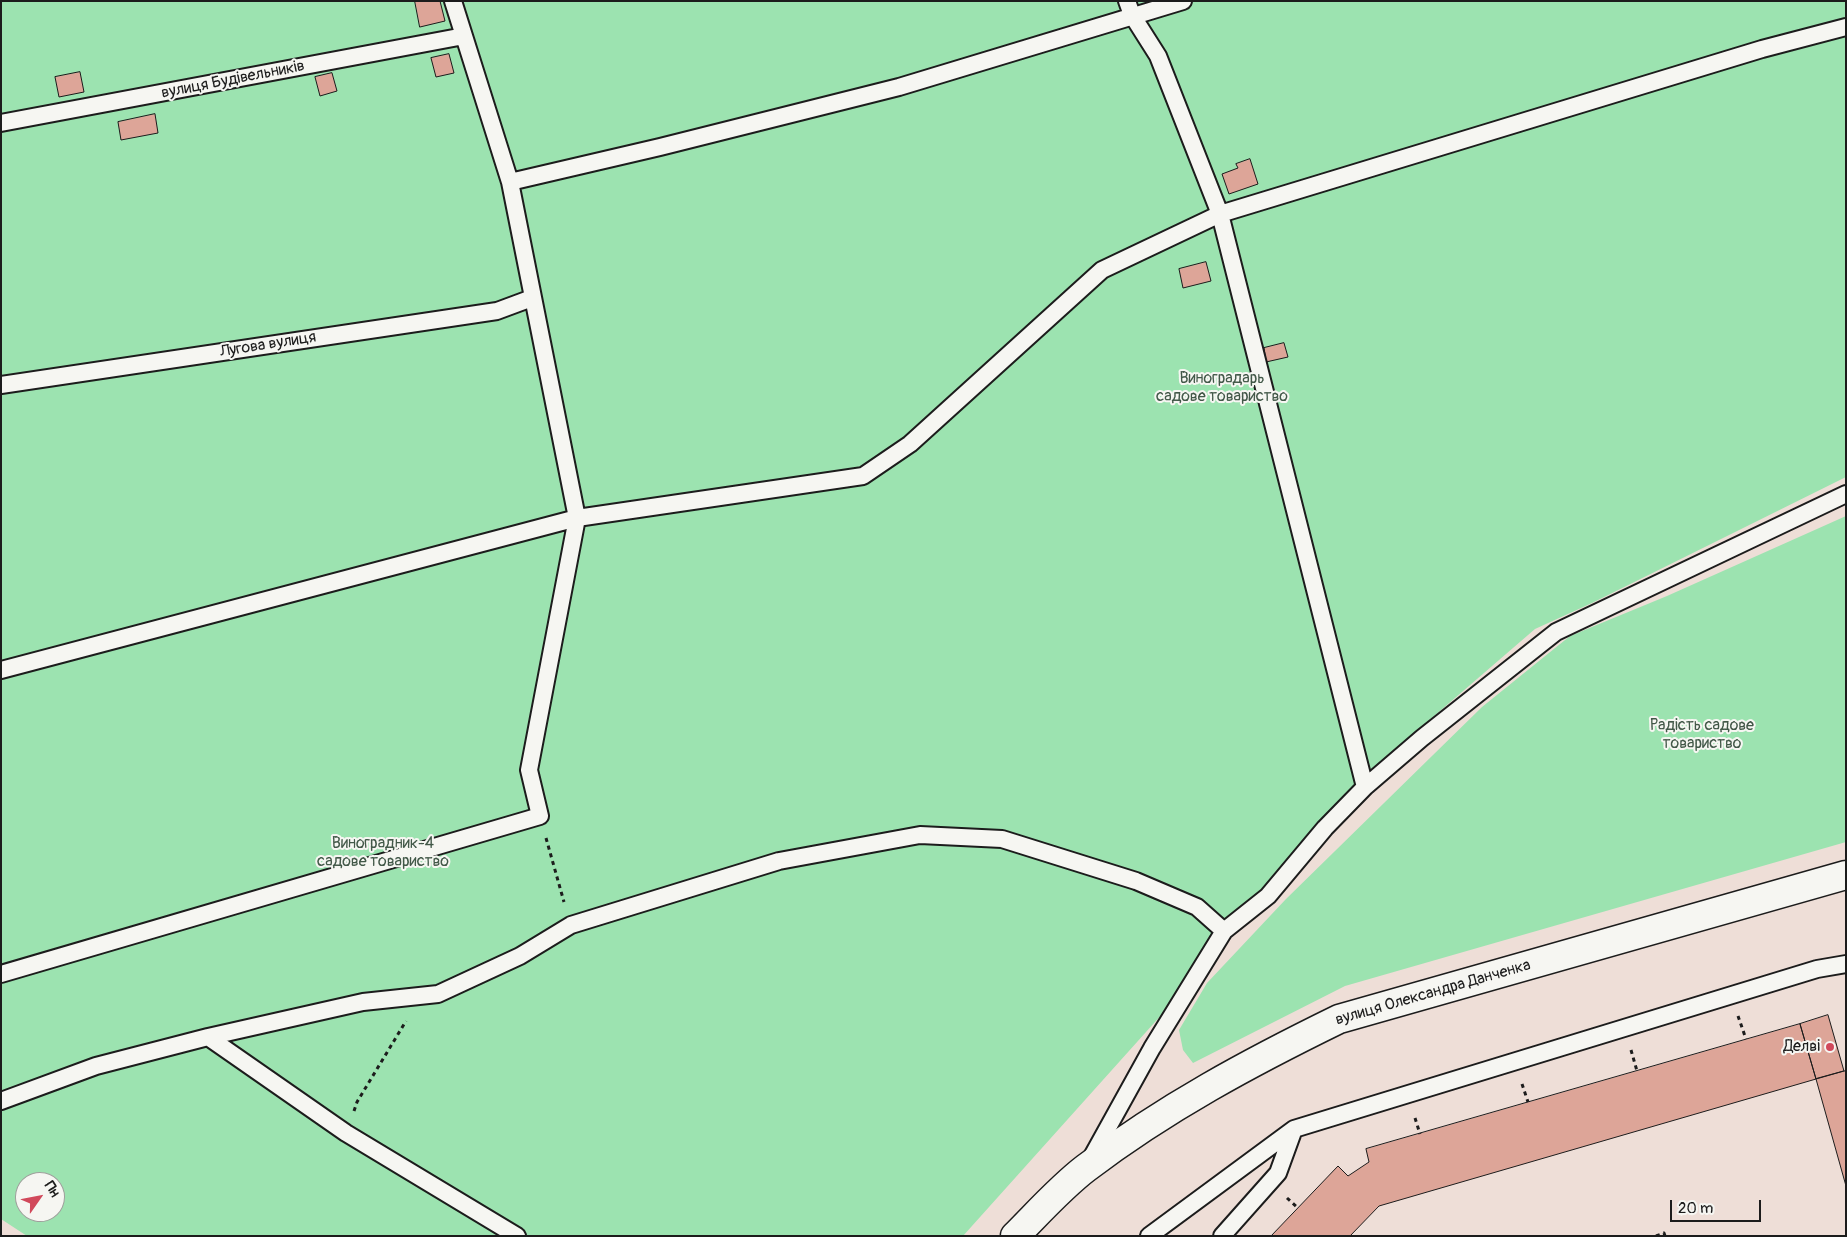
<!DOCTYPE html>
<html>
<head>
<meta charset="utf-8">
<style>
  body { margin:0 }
  #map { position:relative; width:1847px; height:1237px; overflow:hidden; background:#eeded7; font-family:Pangolin,sans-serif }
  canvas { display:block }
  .frame { position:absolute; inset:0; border:2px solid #1c1c1c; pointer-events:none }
  .north { position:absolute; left:15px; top:1172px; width:50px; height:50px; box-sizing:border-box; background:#f6f6f2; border:1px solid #9f9f9c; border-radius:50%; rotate:57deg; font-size:14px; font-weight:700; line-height:20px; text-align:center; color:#1c1c1c }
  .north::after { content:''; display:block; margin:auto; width:18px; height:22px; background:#d1495b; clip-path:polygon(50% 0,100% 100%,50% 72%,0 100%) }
  .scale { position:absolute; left:1670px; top:1200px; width:91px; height:22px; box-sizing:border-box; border:2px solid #1c1c1c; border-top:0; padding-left:6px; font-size:15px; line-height:18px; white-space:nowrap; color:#1c1c1c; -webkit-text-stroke:4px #f6f6f2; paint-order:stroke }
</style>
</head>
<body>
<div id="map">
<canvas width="1847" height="1237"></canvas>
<div class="frame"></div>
<div class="north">Пн</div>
<div class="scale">20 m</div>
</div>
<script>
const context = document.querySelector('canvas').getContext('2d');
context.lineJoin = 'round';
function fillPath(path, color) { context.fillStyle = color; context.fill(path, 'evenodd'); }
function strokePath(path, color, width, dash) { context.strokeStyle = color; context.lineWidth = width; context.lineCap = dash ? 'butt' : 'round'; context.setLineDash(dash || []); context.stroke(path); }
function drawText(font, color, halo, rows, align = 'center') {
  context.font = font + ' Pangolin,sans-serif'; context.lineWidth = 4; context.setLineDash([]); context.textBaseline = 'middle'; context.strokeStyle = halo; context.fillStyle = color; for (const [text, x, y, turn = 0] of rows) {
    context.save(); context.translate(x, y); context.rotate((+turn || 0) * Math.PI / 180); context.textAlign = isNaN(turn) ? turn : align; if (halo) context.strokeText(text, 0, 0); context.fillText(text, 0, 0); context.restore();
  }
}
const green = new Path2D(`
  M1,1H1846V477L1592,603L1535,629L1368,773L1268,896L963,1236H27L1,1219ZM25,1182H55V1212H25Z
  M1846,516V842L1345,986L1193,1063L1183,1050L1179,1030L1207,983L1286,899L1482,707L1570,636L1667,596Z`);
const building = new Path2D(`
  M415,1H440L445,21L420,27Z
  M449,54L454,73L436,77L431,58Z
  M80,72L84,92L59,97L55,77Z
  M332,73L337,91L320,96L315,77Z
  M155,114L158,133L121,140L118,122Z
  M1250,159L1258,184L1229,194L1222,174L1238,168L1236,164Z
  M1206,262L1211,281L1183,288L1179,269Z
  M1284,343L1288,357L1266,362L1264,348Z
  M1828,1015L1844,1071L1816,1079L1800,1024Z
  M1800,1024L1816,1079L1379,1206L1350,1236H1271L1338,1166L1348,1176L1369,1162L1366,1149Z
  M1844,1071H1846V1186L1816,1079Z`);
const path = new Path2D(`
  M546,838L564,902
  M1738,1016L1746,1039
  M1631,1050L1637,1071
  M1522,1084L1528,1102
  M354,1111L357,1102L406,1021
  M1415,1118L1420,1134
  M1287,1198L1298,1208
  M1656,1236L1664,1233L1665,1236`);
const service = new Path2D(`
  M1127,1L1132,15L1158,56L1220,214L1365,787
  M1,123L464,36
  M510,182L660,147L899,87L1183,1
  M1,385L497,311L532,298
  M1,670L577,518L863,476L910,444L1102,270L1220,214L1762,49L1846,27
  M1,974L540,816L529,770L577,518L510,182L453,1
  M208,1037L346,1133L517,1236
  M1,1101L96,1066L208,1037L363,1002L438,994L520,956L571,925L779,861L920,835L1002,839L1136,881L1197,907L1224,931
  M1090,1160L1152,1048L1224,931L1268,896L1325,828L1365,787L1422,738L1556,632L1846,494
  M1149,1236L1294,1129L1817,969L1846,964
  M1222,1236L1278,1173L1294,1129`);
const minor = new Path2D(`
  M1015,1236C1038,1213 1061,1187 1086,1168C1165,1108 1251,1062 1339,1019L1846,875`);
const markers = [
  [1830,1047,5,"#d1495b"]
];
const streetNames = [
  ["вулиця Будівельників",233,80,-11],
  ["Лугова вулиця",268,345,-9],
  ["вулиця Олександра Данченка",1433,993,-16]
];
const parkNames = [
  ["Виноградарь",1222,379],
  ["садове товариство",1222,397],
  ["Радість садове",1702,726],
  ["товариство",1702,744],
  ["Виноградник-4",383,844],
  ["садове товариство",383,862]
];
const poiNames = [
  ["Делві",1820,1047]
];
fillPath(green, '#9ce3b0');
fillPath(building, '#dda598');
strokePath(building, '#1c1c1c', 1);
strokePath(service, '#1c1c1c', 20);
strokePath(minor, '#1c1c1c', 31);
strokePath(path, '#1c1c1c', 3, [4, 4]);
strokePath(service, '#f6f6f2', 16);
strokePath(minor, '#f6f6f2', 28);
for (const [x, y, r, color] of markers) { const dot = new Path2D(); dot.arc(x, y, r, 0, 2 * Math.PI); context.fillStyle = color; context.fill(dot); strokePath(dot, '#f6f6f2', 2); }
drawText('16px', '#1c1c1c', '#f6f6f2', streetNames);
drawText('16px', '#425848', '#f6f6f2', parkNames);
drawText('16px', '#1c1c1c', '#f6f6f2', poiNames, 'right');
</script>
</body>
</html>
